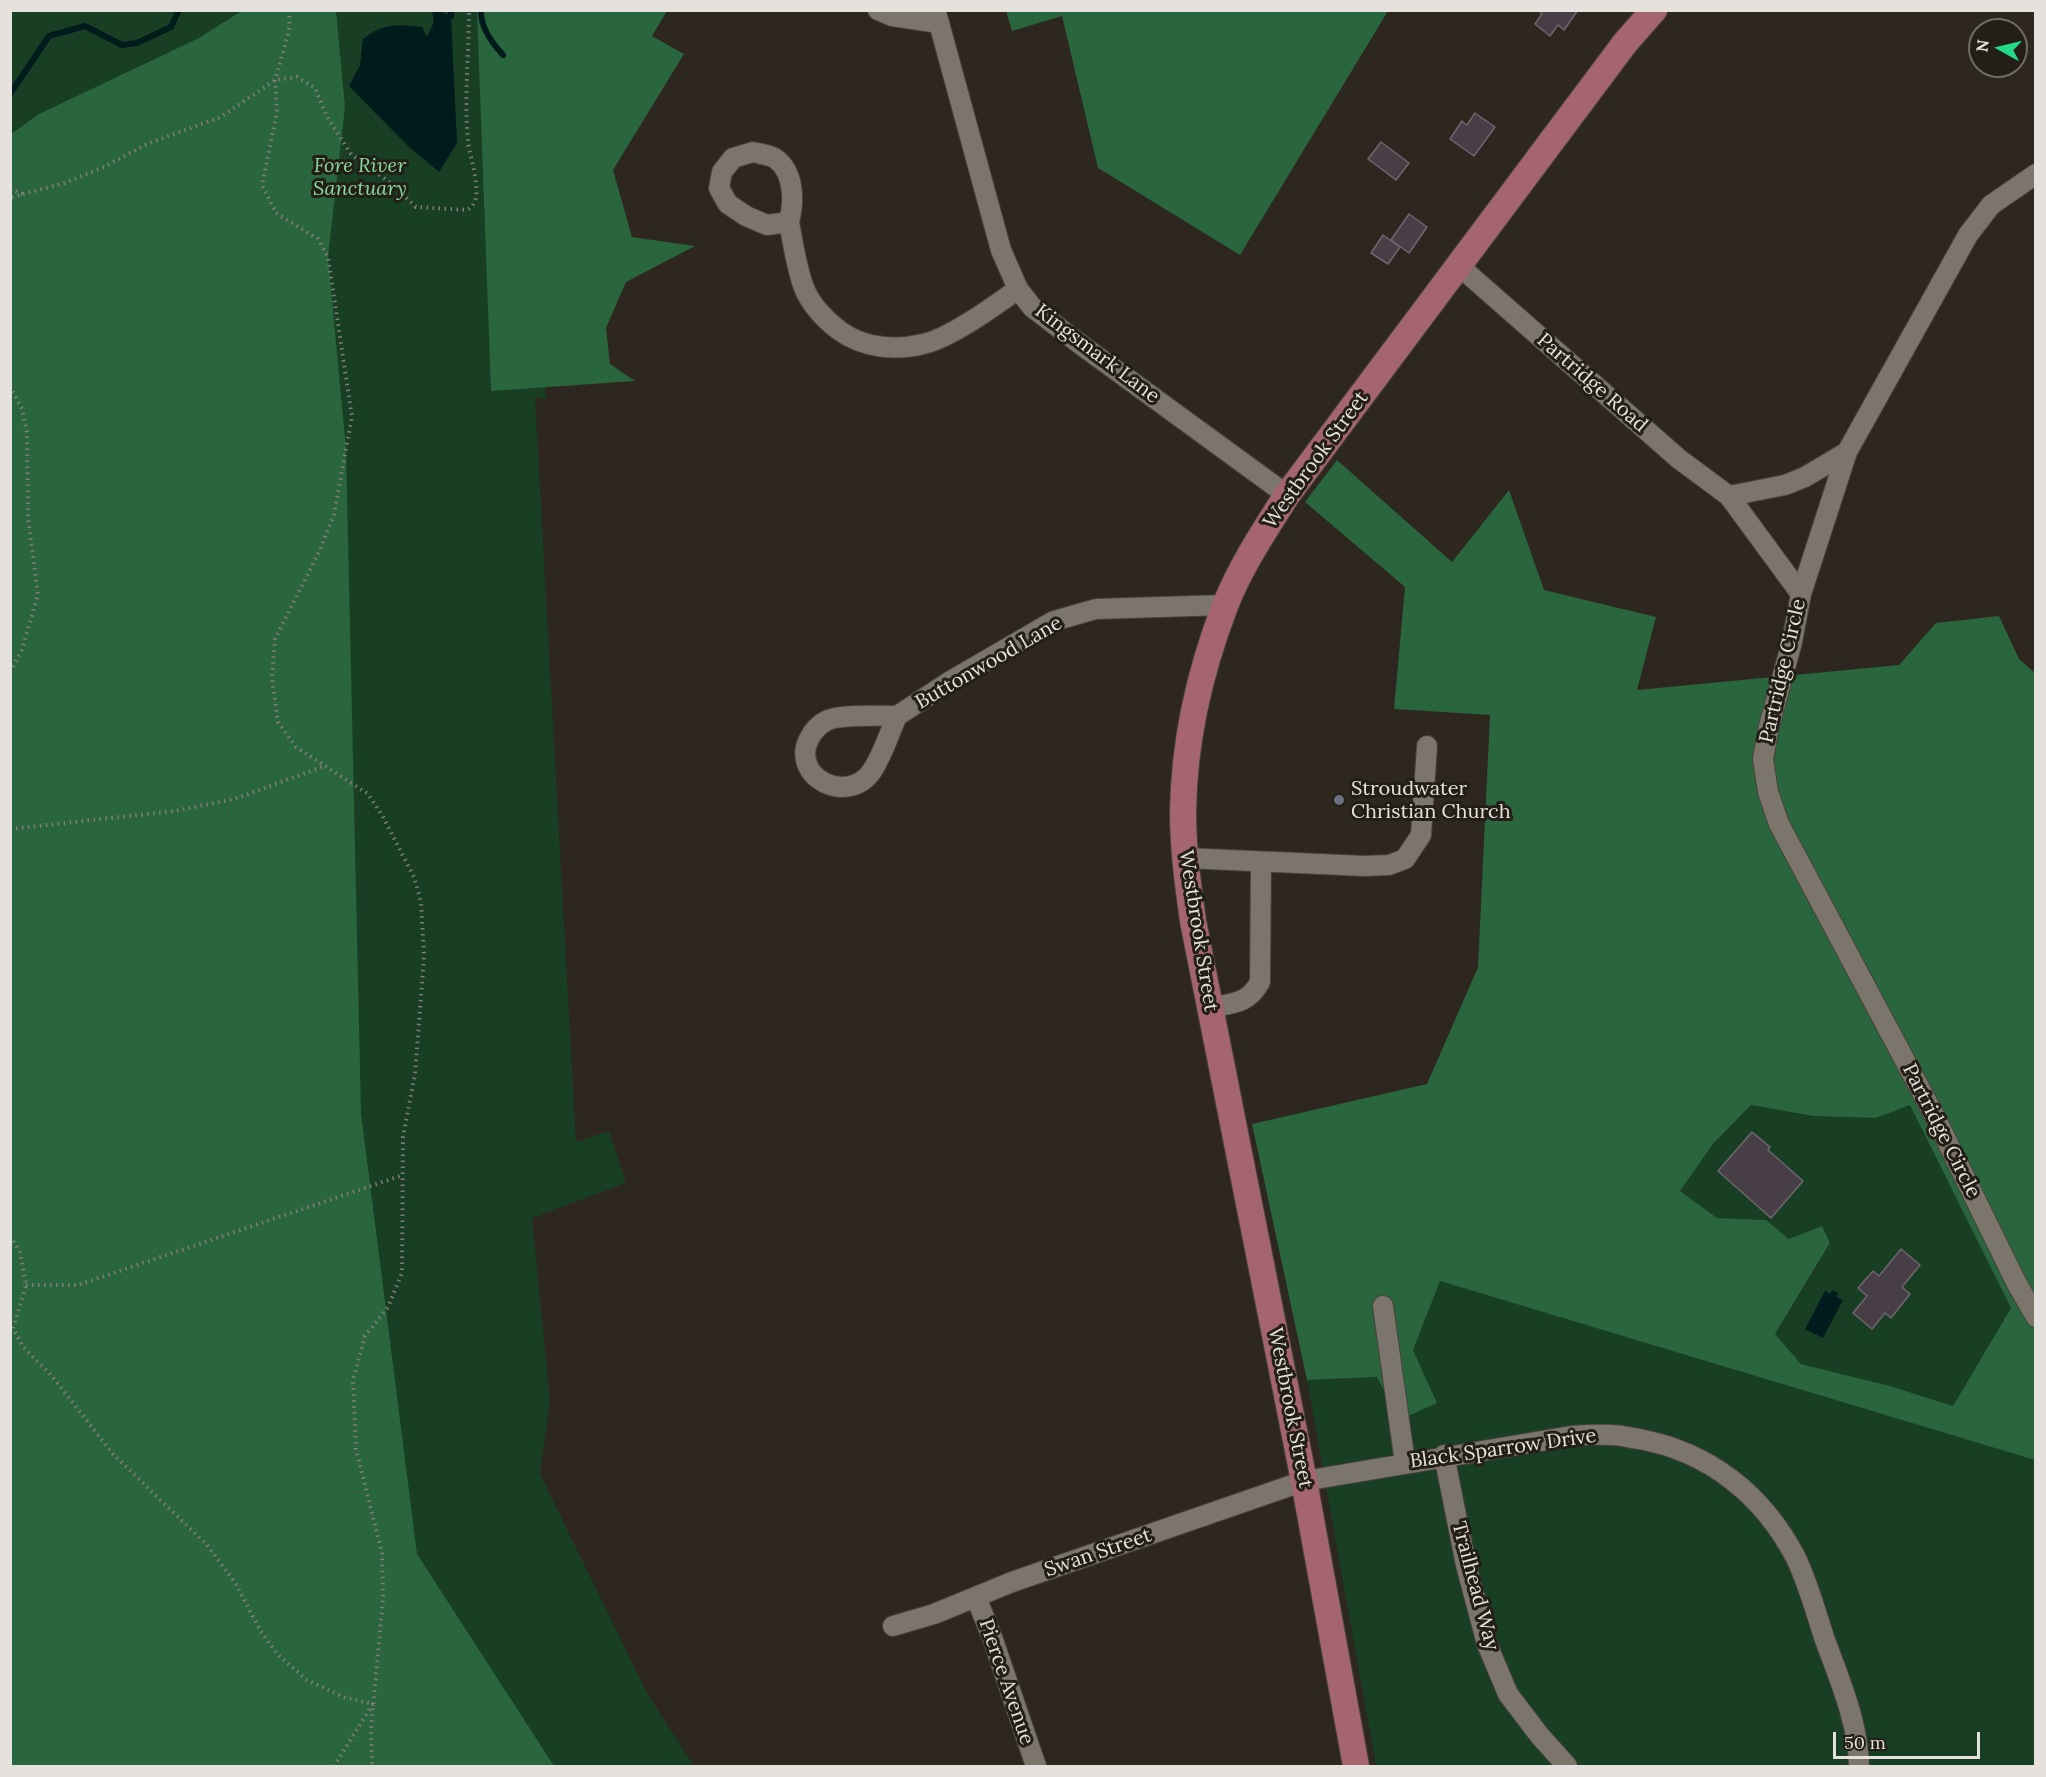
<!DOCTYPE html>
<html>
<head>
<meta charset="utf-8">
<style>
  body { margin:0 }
  #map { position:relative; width:2046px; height:1777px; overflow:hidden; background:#2d271f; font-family:Lora,serif }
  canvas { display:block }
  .frame { position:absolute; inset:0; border:12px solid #e5e1dc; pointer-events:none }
  .north { position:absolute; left:1968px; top:18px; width:60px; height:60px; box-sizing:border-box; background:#231e16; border:2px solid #716c65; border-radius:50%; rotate:278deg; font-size:16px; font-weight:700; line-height:24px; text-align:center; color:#e5e1dc }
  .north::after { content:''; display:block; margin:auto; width:21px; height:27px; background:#23d886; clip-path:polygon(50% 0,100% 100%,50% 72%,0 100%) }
  .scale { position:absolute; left:1833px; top:1732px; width:147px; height:27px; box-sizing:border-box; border:3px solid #e5e1dc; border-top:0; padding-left:8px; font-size:18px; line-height:21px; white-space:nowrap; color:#e5e1dc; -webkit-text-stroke:4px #231e16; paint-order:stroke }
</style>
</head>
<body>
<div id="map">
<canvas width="2046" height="1777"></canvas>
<div class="frame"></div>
<div class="north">N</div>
<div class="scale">50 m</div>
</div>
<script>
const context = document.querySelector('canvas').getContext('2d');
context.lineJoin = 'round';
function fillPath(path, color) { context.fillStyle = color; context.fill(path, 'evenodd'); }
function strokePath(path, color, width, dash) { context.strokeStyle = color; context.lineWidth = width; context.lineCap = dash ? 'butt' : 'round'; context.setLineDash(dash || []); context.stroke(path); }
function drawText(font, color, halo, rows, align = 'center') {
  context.font = font + ' Lora,serif'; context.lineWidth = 6; context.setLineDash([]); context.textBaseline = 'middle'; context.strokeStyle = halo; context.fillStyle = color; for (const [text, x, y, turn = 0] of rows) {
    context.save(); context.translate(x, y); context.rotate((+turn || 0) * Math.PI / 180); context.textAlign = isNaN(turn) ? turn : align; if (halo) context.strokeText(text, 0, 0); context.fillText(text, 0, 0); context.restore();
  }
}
const green = new Path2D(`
  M11,11H520L546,399L535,397L576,1142L609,1131L626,1183L532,1218L550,1401L540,1474L647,1693L694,1766H11Z
  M1910,1104L2011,1308L1953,1406L1890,1386L1801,1364L1775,1334L1830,1244L1822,1226L1789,1239L1766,1220L1717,1218L1680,1191L1713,1144L1751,1105L1813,1116L1875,1118Z
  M1439,1280L2035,1460V1766H1376L1307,1380L1377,1377L1437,1403L1413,1350Z`);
const forest = new Path2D(`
  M243,10L336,11L345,107L328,257L346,449L361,1113L417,1554L554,1766H11V134L39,114L199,38Z
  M477,11H667L652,36L684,54L613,170L632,237L695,246L626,282L606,328L610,364L635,381L491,391Z
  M1006,11V10L1388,11L1240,255L1098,168L1062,16L1012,31Z
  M1337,460L1452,562L1509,490L1544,590L1656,617L1637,690L1899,665L1936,623L1999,616L2019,659L2035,673V1460L1440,1281L1413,1350L1437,1403L1399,1420L1377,1377L1307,1380L1252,1124L1427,1084L1478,967L1490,715L1394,709L1405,587L1305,502ZM1751,1105L1813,1116L1876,1118L1910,1105L2011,1308L1953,1406L1890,1386L1801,1364L1775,1334L1830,1243L1822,1226L1789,1239L1766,1220L1717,1218L1680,1191L1713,1144Z`);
const water = new Path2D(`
  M432,11H439L451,16L457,143L439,172L407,145L349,86L360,65L363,39C383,23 397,24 422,27L427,37L434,22Z
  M1832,1290L1838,1293L1837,1297L1843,1300L1823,1338L1805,1329L1825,1291L1830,1294Z`);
const stream = new Path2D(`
  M481,10C480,27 492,43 503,55
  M451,16V10
  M10,94L49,36L85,26L122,45L137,43L171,27L179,10`);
const building = new Path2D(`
  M1538,10H1578L1564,30L1558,25L1550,36L1535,24L1542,14Z
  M1475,113L1495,127L1474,156L1450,139L1462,121L1467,125Z
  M1381,142L1409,163L1396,180L1368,159Z
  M1409,214L1427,227L1409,253L1391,240Z
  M1383,235L1400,247L1388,264L1371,253Z
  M1752,1132L1770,1147L1768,1150L1803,1181L1771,1218L1718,1171Z
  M1901,1249L1920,1265L1902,1287L1910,1294L1891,1318L1885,1313L1872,1329L1853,1313L1867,1296L1858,1288L1873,1271L1879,1276Z`);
const path = new Path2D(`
  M290,10L289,31L275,80L277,112L262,185L276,213L318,239L328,257L352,417L334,514L320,550L275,639L272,679L278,722L296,747L368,794L382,815L414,877L421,902L424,957L415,1074L403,1137L402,1273L388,1307L365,1336L353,1380L356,1449L382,1553L383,1599L371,1729L372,1766
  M10,189L23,194L10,198
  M23,194L62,184L104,167L147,144L221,117L275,80L297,77L315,88L326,115L351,154L392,184L416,207L467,210C487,201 469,157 468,141C464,98 469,53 469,10
  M10,386L22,409L27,433L28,518L38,594L22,650L10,672
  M10,829L175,811L234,799L325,766
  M10,1236L20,1252L26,1285L13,1328L23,1347L51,1375L113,1454L207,1545L236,1584L260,1630L278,1655L307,1680L346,1698L373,1704L334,1766
  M26,1285H78L403,1175`);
const minor = new Path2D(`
  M878,10L892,16L939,23L935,10
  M939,23L1001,250L1018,289L1032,307L1080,344L1287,495
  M753,152C760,154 771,155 776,159C795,173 794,203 789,222L767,225L746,216L728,204L719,188L722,172L733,158Z
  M2036,174L1991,205L1968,235L1847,452L1801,594L1792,642L1769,726L1763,759L1768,792L1779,824L1934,1115L2016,1282L2036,1317
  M789,222C793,243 796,265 803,285C809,303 825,320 840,331C864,348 895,351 923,344C949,339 996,305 1018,289
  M1458,265L1679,459L1729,496L1785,485L1805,477L1847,452
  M1729,496L1801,594
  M897,716L949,682L1054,621L1096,609L1225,605
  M897,716C889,734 883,754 872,771C847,807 790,776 809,739C813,731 819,724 828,720C843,714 880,716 897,716Z
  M1185,858L1365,866L1389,865L1405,859L1421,835L1427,746
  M1209,1008C1233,1003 1248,1004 1260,982L1261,862
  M1383,1306L1405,1463
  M1444,1455L1466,1565L1487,1644L1508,1694L1540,1736L1567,1766
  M976,1597L992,1637L1036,1766
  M893,1626L934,1614L1012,1582L1304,1481L1571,1436C1584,1435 1598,1434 1612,1435C1621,1435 1630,1438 1639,1439C1710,1452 1763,1495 1796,1558C1808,1583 1816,1613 1825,1640C1840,1681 1858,1722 1859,1766`);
const major = new Path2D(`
  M1356,1766L1304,1481L1193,921C1188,885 1183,849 1183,812C1184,742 1200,671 1225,606C1240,567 1265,530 1287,495L1625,43L1654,10`);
const markers = [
  [1339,800,6,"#6b7280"]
];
const parkNames = [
  ["Fore River",360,166],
  ["Sanctuary",360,189]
];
const streetNames = [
  ["Kingsmark Lane",1097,354,37],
  ["Partridge Road",1592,383,41],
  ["Westbrook Street",1316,460,-54],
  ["Buttonwood Lane",989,663,-30],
  ["Partridge Circle",1783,671,-77],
  ["Westbrook Street",1198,931,81],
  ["Partridge Circle",1941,1131,63],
  ["Westbrook Street",1290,1408,79],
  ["Black Sparrow Drive",1503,1449,-8],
  ["Swan Street",1098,1553,-19],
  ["Trailhead Way",1475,1586,75],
  ["Pierce Avenue",1006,1682,71]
];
const poiNames = [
  ["Stroudwater",1351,789],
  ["Christian Church",1351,812]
];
fillPath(green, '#183e24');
fillPath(forest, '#29653d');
fillPath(water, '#001b1c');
strokePath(stream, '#001b1c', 6);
fillPath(building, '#483f46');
strokePath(building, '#70666e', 1.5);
strokePath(minor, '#47423c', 22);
strokePath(major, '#47423c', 28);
strokePath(path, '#827d76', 4, [1.5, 4.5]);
strokePath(minor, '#7b756b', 20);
strokePath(major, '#a5656f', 26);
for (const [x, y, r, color] of markers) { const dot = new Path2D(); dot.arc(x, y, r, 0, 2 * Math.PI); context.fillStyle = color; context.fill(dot); strokePath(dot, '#231e16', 2); }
drawText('italic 20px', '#86da9d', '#231e16', parkNames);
drawText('20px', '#e5e1dc', '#231e16', streetNames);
drawText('20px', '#e5e1dc', '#231e16', poiNames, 'left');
</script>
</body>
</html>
